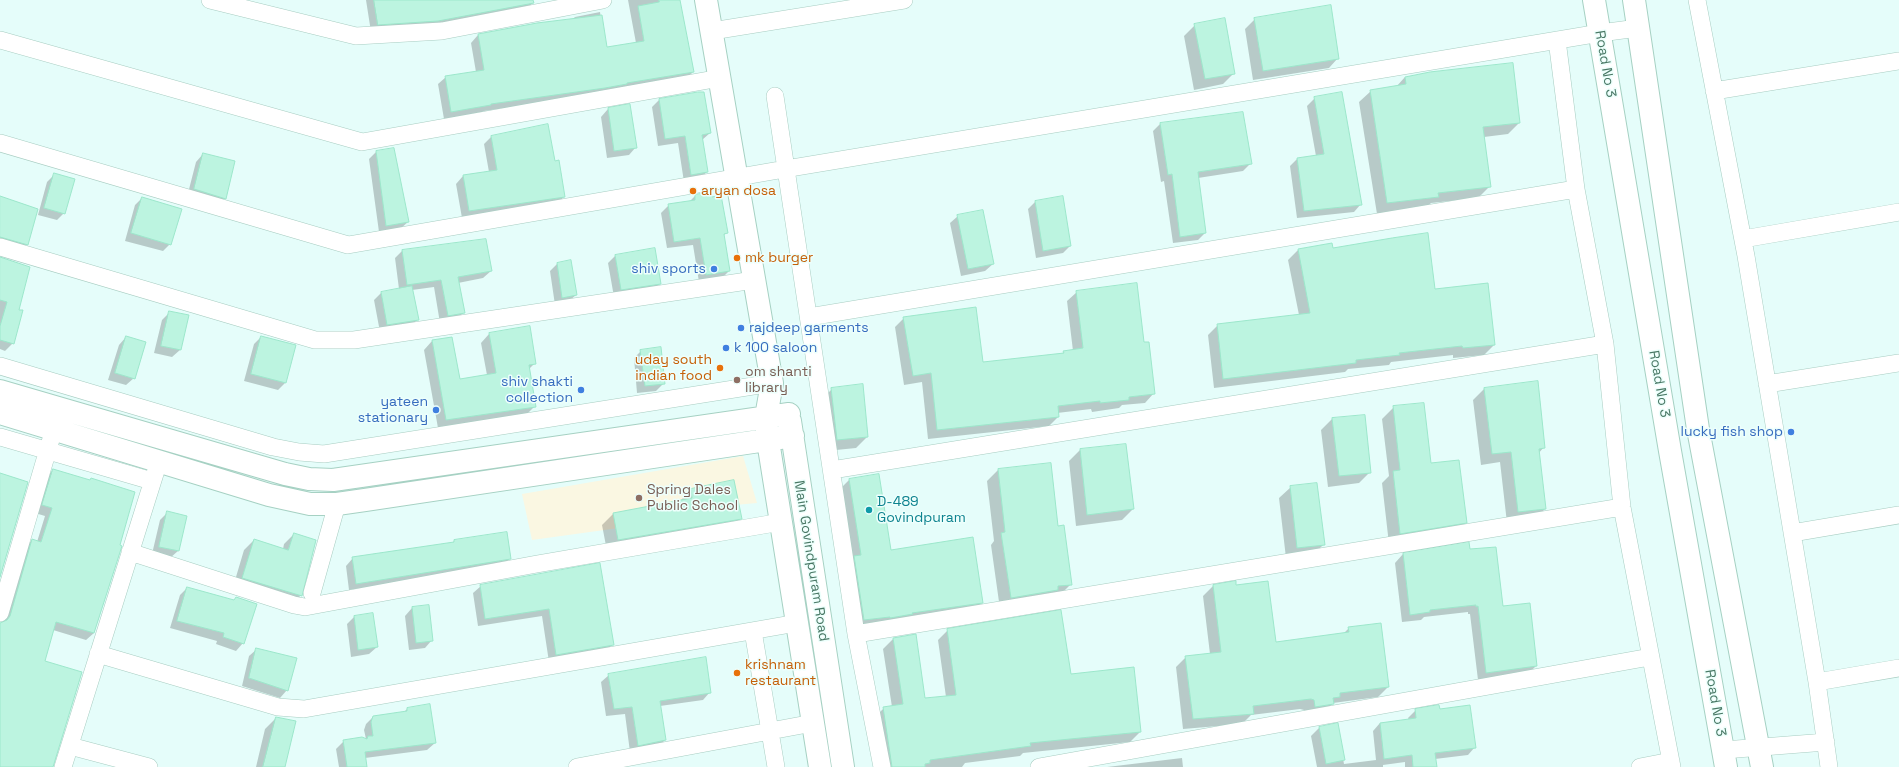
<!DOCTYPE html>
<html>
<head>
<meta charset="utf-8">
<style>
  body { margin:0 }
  canvas { display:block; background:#e5fdfa }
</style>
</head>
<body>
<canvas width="1899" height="767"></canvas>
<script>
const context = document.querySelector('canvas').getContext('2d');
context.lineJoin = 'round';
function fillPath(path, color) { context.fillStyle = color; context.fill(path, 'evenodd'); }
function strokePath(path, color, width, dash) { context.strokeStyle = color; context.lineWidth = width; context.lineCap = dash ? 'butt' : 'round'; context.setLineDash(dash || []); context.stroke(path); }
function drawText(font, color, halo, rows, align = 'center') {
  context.font = font + ' "Space Grotesk",sans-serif'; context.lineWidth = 3; context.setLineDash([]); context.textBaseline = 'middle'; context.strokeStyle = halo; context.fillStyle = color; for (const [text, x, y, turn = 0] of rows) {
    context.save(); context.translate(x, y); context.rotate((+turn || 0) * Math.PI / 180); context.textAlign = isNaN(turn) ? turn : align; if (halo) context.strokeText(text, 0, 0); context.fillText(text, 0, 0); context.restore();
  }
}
const education = new Path2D(`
  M743,456L757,503L724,506L677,520L532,540L522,494Z`);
const shadow = new Path2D(`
  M366,0H532L533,3L525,10L430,28L371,32Z
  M628,0H679L693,72L686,79L597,95L484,111L482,112L444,119L438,84L446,77L476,72L471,43L478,35L573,19L575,17L600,12L606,48L636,43Z
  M1255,19L1338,58L1329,68L1253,80L1245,29Z
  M1195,25L1234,73L1223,84L1194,90L1184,36Z
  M1405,77L1519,123L1508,134L1484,137L1490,186L1478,198L1431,203L1426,208L1377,214L1359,102L1371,91L1396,87Z
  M1315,98L1361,204L1354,212L1297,218L1290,166L1297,159L1316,156L1307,106Z
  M659,100L710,133L702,140L707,172L699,179L684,182L678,143L658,146L652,107Z
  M608,109L636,147L629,155L607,158L601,117Z
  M1160,124L1251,163L1243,171L1198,178L1205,233L1198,240L1173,243L1164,181L1161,182L1153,131Z
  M491,137L554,162L564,197L556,204L462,218L456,184L463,176L489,172L484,144Z
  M376,152L408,222L400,229L379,232L369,159Z
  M203,154L225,198L218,206L187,197L196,162Z
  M55,174L64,213L57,220L38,215L47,182Z
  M695,196L727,232L723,236L729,271L722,278L699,282L693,245L667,248L661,213L669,205L689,202Z
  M0,198L27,244L19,252L0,246Z
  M142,198L170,244L163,251L125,241L135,205Z
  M1035,202L1070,246L1063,253L1036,258L1028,209Z
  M958,216L993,264L985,271L961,276L950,223Z
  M485,240L491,271L483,278L458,283L463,313L456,320L440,323L434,287L412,290L418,319L410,327L380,332L374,300L381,293L399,289L395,258L402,251Z
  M1298,250H1332L1434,290L1494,345L1484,355L1453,358V355L1391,362L1389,365L1348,369L1345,372L1214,388L1208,335L1218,325L1299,315L1288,260Z
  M615,256L660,284L652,291L614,297L608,263Z
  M0,258L18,310L13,343L5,351L0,349Z
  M570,261L576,295L568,302L555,305L550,271L557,264Z
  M1077,292L1143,343L1154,393L1145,403L1122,405L1119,408L1092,412L1091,409L1057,413L1058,417L1049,426L928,439L922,382L904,385L895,327L904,318L982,363L1061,354L1064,352L1073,351L1067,301Z
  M170,312L180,350L172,357L154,353L162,320Z
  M489,334L535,363L528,370L534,407L526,415L438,428L424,350L432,341L459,380L487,375L481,343Z
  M126,337L134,378L126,385L108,380L119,345Z
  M261,337L285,383L278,390L244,381L254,344Z
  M641,351L664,383L656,391L637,393L634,358Z
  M1485,388L1544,447L1538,454L1545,509L1534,520L1507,523L1500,462L1481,465L1473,400Z
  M832,389L867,437L856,448L826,451L821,400Z
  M1394,407L1466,522L1455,533L1389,544L1382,483L1389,476L1382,419Z
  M1332,419L1370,472L1359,483L1328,487L1321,430Z
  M1080,450L1133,509L1122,520L1076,526L1069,461Z
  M53,470L121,546L94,633L86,640L53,630L43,661L53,767H0V624H3L25,548L32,540L37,542L45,516L35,513L46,477Z
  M998,470L1057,527L1071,584L1060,595L1000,609L991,545L994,541L987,481Z
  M849,480L890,551L982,603L970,614L853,631L838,491Z
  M734,482L741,518L730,529L607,551L602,525L613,514L680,501L691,490Z
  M1291,487L1324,544L1312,556L1286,558L1279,498Z
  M168,512L186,517L178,551L170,558L152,554L160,520Z
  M294,534L301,595L292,605L233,587L244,550L254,540L283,549L284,544Z
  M454,541L510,558L503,566L349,590L346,566L353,558L452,544Z
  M1469,550L1536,666L1528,674L1478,680L1470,614H1468V612L1424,617L1421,620L1402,622L1395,563L1403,554Z
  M599,564L613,644L605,652L549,662L542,616L478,626L473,593L481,586Z
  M1213,586H1236L1275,643L1344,633L1349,628L1388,687L1378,697L1333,703L1323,714L1305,717L1304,710L1300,709L1251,715L1242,724L1183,729L1176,667L1186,657L1210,654L1203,596Z
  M187,588L243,643L236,651L216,644L217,641L170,628L180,595Z
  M428,606L432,640L425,648L409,650L405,616L412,608Z
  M372,614L377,647L369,654L351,657L347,624L354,617Z
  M948,630L1070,676L1140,732L1130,742L1023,753L1020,756L965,763L962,767H881L874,718L884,708L892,707L883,649L893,639L924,699L946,697L938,640Z
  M257,649L287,690L280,698L242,686L249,656Z
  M609,675L710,692L703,700L660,706L665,740L658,747L630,752L625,714L606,716L601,682Z
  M407,709L435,743L427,750L365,758L366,767H339L336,749L344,741L366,739L364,730L366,724L373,717L404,712Z
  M1416,710H1439L1475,747L1468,755L1435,759L1436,767H1405V762L1383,765V767H1317L1311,736L1319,728L1337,725L1344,764L1376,760L1373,731L1380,723L1409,720L1408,718Z
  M276,718L284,767H256L265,729Z
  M1182,758L1183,767H1107Z`);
const building = new Path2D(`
  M374,0H533L534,3L438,21L378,25Z
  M659,0H680L694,72L627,83V84L605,88L491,104V105L451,112L445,76L484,70L478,34L537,23L602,15L607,47L644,41L638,6L659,2Z
  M1331,5L1339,59L1263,71L1254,18Z
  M1225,18L1235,74L1205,79L1194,24Z
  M1513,63L1520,123L1483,127L1491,187L1438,193L1439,197L1387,203L1370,90L1406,84L1405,77L1430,72Z
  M698,92H704L711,133L702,135L708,172L691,175L685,136L665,139L659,99Z
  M1342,92L1362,205L1304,211L1297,158L1324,154L1314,97Z
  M630,104L637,148L614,151L608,108Z
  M1243,112L1252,164L1198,172L1206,233L1180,237L1172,174L1168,175L1160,123Z
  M548,124L555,161L559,160L565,197L469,211L463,175L497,170L491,136Z
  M394,148L409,222L386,226L376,151Z
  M203,153L235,161L226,199L194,189Z
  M54,173L75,179L65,214L44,208Z
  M711,192L712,197L721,195L728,233L724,234L730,271L706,275L700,238L674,242L668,204L695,200V195Z
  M0,196L38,209L28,245L0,237Z
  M1063,196L1071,246L1043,251L1035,201Z
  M142,197L182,209L171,245L131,233Z
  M983,210L994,264L968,269L957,215Z
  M1428,233L1435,289L1488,283L1495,345L1463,348L1462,346L1399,353L1400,355L1356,360V363L1223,379L1217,324L1310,313L1298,249L1332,243L1333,248L1392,238Z
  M486,239L492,271L458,277L465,313L448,316L441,280L407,285L402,250Z
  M655,248L661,284L621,290L615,255Z
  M0,257L30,267L19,310H23L14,344L0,340V326L7,302L0,300Z
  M571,260L577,295L562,298L557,263Z
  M1137,283L1144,342H1149L1155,394L1129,397V400L1100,403V401L1058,406L1059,417L937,430L931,373L913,376L903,317L976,307L983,362L1064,353L1063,351L1083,348L1076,291Z
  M412,286L419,320L387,325L381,292Z
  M169,311L189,315L181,350L161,346Z
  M530,326L536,364L529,365L536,407L446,420L432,340L452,337L460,379L496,373L489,333Z
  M126,336L146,342L135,379L115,373Z
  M261,336L296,345L286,383L251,374Z
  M661,347L665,384L645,386L640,350Z
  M1538,381L1545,448L1539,449L1546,509L1518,512L1511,452L1492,454L1484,388Z
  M863,384L868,437L837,440L831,388Z
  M1424,403L1431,463L1459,460L1467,523L1400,534L1393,471L1400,470L1393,406Z
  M1365,415L1371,473L1339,476L1332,418Z
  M1126,444L1134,509L1087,515L1080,449Z
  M1051,463L1058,526L1064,525L1072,585L1058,586V590L1011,598L1001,533L1005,532L998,469Z
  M53,469L90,480L91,478L135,492L120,545L122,546L94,633L56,622L45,661L82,672L53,767H0V623L7,620L10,616L32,539L41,542L52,508L42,505Z
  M0,473L28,482L0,577Z
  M879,474L891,550L973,537L983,603L912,613L913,614L890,618V617L864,620L854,556L861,555L849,479Z
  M734,480L742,519L618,540L613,513L692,498L691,489Z
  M1317,483L1325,545L1297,548L1290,486Z
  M167,511L187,516L179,551L159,547Z
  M507,532L511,559L356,584L352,557L454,542V540Z
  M294,533L316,540L302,596L242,578L254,539L288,550Z
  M1469,542L1470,549L1496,547L1503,606L1530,603L1537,666L1486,673L1478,606L1476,607V605L1430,610V612L1410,615L1403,553Z
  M600,563L614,645L556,655L549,609L485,619L480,585Z
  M1236,581V585L1268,581L1276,642L1349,632L1348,627L1381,623L1389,687L1340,693V697L1333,698L1334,704L1315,707L1314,700L1311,699L1253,706L1254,714L1193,719L1185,656L1221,652L1213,585Z
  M187,587L234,600L236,597L257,604L244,644L223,637L224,633L177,621Z
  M429,605L433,641L416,643L412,607Z
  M1061,610L1071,674L1134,667L1141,732L1030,743L1031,746L930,760V763L925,764V767H892L883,707L903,704L893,638L916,634L925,698L956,695L947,629Z
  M373,613L378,647L358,650L354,616Z
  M256,648L297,658L288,691L249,678Z
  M706,657L711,693L660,701L666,740L638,746L632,707L614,709L608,674Z
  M430,704L436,743L365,752L367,767H347L343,740L362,737L367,739L368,736H373L371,722L373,716L407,711V708Z
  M1439,705L1440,709L1470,705L1476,748L1435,753L1437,767H1413L1412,755L1384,759L1380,723L1416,718L1415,709Z
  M276,717L296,721L285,767H263Z
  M1338,723L1345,760L1326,764L1319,727Z`);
const street = new Path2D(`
  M210,0L356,36L442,31L603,0
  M1697,0L1746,256L1817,682L1899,668
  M712,31L904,0
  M0,40L362,142L720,78
  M1557,40L1576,189L1605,344L1622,507L1672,767
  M1714,91L1899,61
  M775,96L856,634L882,767
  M0,143L348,245L785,169L1600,33L1638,28
  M1743,239L1899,212
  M0,247L315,340H354L754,280
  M809,317L1576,189
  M0,366L273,447L299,452L324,454L772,383
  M1767,384L1899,363
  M0,437L152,481
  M832,470L1605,344
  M1792,533L1899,515
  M130,552L294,605L305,607L537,564L781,522
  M312,593L337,504
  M0,613L54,429
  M753,631L776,767
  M856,634L1622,507
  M98,654L278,707L304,709L797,623
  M1817,682L1829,767
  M70,746L149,767
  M1724,750L1826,742
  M63,767L159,461
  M577,767L813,723
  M1039,767L1650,657
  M1640,767L1671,761`);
const secondary = new Path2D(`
  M706,0L772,383L766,417L768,441L820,767
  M1594,0L1670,451L1726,767
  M1634,0L1698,429L1762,767
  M0,391L285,474L309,479L333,480L789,414
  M0,413L269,495L310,504H337L365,500L793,436
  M790,421L843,767`);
const markers = [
  [693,191,4,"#e8710a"],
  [737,258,4,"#e8710a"],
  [714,269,4,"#3f7fe0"],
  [741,328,4,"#3f7fe0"],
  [726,348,4,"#3f7fe0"],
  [720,368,4,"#e8710a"],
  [737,380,4,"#8d6e63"],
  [581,390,4,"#3f7fe0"],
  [436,410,4,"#3f7fe0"],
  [1791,432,4,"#3f7fe0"],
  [639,498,4,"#8d6e63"],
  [869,510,4,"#0f9aa8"],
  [737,673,4,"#e8710a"]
];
const streetNames = [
  ["Road No 3",1605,64,80],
  ["Road No 3",1659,384,80],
  ["Main Govindpuram Road",811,561,81],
  ["Road No 3",1715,703,80]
];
const foodNames = [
  ["aryan dosa",701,191],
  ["mk burger",745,258],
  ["uday south",712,360,"right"],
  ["indian food",712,376,"right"],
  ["krishnam",745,665],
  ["restaurant",745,681]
];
const shopNames = [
  ["shiv sports",706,269],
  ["rajdeep garments",749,328,"left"],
  ["k 100 saloon",734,348,"left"],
  ["shiv shakti",573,382],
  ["collection",573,398],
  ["yateen",428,402],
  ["stationary",428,418],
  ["lucky fish shop",1783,432]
];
const educationNames = [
  ["om shanti",745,372],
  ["library",745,388],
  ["Spring Dales",647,490],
  ["Public School",647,506]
];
const cultureNames = [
  ["D-489",877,502],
  ["Govindpuram",877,518]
];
fillPath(education, '#faf7e2');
fillPath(shadow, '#0003');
fillPath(building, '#bcf4e0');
strokePath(building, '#9ce7cb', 1);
strokePath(street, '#a8cdc2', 18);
strokePath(secondary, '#a6d1c3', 24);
strokePath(street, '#fff', 17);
strokePath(secondary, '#fff', 22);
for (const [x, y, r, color] of markers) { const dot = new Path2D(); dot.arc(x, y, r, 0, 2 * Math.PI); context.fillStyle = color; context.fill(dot); strokePath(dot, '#edfffc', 1.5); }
drawText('14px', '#497865', '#edfffc', streetNames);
drawText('14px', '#c56008', '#edfffc', foodNames, 'left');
drawText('14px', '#366cbe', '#edfffc', shopNames, 'right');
drawText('14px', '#785e54', '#edfffc', educationNames, 'left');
drawText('14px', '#0d838f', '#edfffc', cultureNames, 'left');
</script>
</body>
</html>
